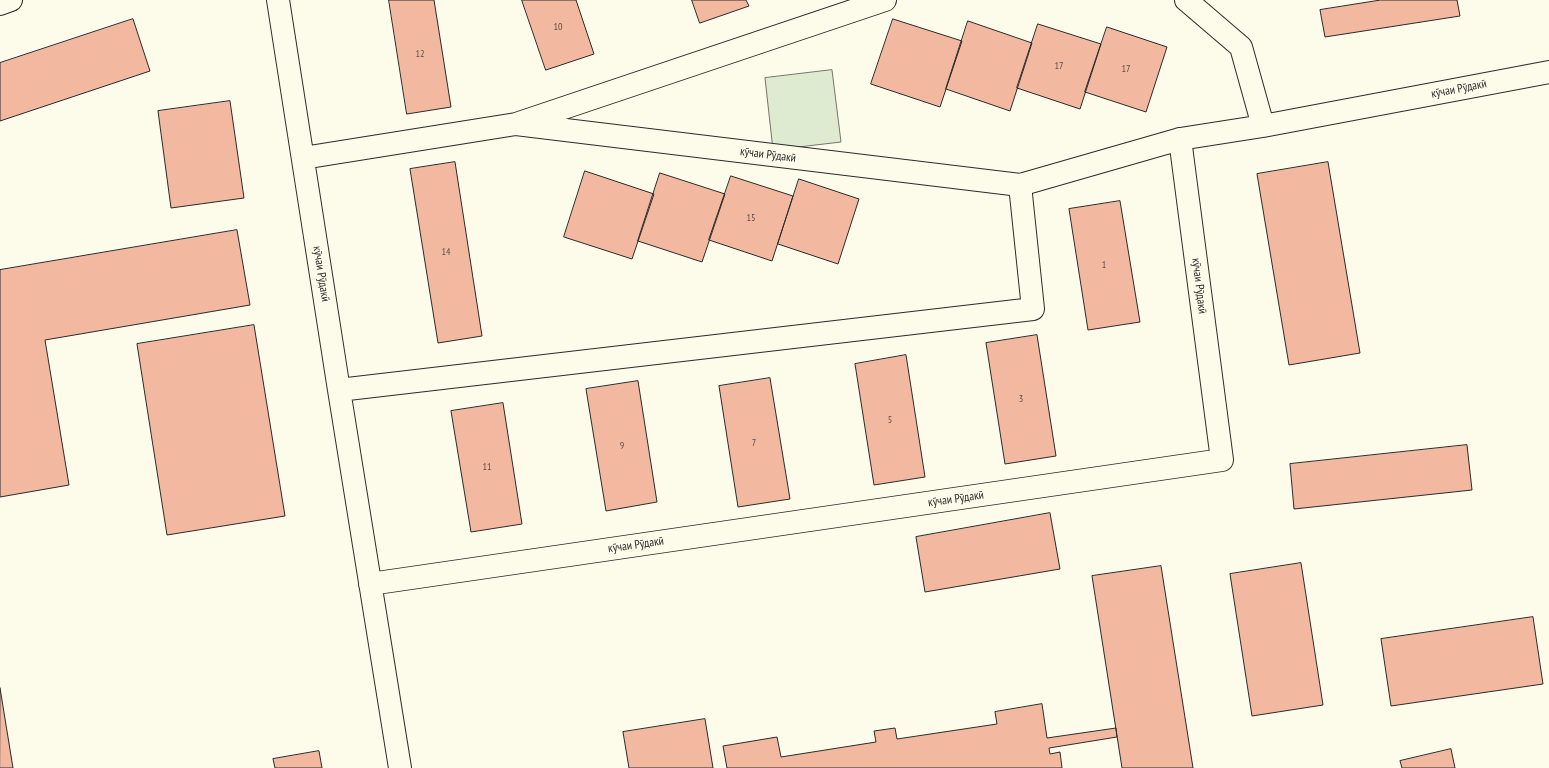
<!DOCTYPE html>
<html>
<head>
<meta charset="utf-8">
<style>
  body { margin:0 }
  canvas { display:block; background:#fdfbea }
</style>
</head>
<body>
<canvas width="1549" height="768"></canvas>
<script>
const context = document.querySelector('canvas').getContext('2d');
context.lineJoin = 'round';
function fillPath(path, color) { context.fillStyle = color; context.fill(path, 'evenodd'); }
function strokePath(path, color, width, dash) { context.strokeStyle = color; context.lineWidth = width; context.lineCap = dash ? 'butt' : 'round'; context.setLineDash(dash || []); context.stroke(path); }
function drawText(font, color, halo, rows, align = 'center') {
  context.font = font + ' "PT Sans Narrow",sans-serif'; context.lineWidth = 3; context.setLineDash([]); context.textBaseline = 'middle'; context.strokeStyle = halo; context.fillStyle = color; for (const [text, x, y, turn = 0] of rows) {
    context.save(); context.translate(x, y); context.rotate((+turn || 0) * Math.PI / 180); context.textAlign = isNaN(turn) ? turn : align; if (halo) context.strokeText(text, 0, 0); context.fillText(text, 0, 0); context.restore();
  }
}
const green = new Path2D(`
  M832,70L841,142L773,150L765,78Z`);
const building = new Path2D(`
  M389,0H434L451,107L407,114Z
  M522,0H576L594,54L546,70Z
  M692,0H746L749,6L700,23Z
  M1381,0H1457L1460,16L1325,37L1320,10Z
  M133,19L150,71L0,121V63Z
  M893,19L962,41L940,107L871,84Z
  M968,21L1032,43L1010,111L946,89Z
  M1038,24L1101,44L1080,109L1017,88Z
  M1107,27L1167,47L1146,112L1085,92Z
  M230,101L244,198L171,208L158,111Z
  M455,162L482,336L438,343L410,169Z
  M1328,162L1360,353L1289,365L1257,174Z
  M585,171L654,194L632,259L564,237Z
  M660,173L725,194L702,262L638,241Z
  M731,176L793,196L772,261L709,240Z
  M799,179L859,199L838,264L778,244Z
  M1120,201L1140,322L1088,330L1069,209Z
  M237,230L250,305L45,340L69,485L0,497V270Z
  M254,325L285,516L167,535L137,344Z
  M1037,335L1056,456L1005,464L986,343Z
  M906,355L925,477L874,485L855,364Z
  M770,378L790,499L738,507L719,386Z
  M638,381L657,502L606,511L586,389Z
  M503,403L522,524L471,532L451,411Z
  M1467,445L1472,490L1294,509L1290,464Z
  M1050,513L1060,569L925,592L916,537Z
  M1301,563L1323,705L1252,716L1230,574Z
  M1161,566L1193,768H1122L1092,576Z
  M1533,617L1543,684L1391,706L1381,639Z
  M0,688L13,768H0Z
  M1042,704L1047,738L1116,728L1117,737L1049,748L1050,754L1060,752L1062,768H727L723,746L777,737L781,757L876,742L874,731L895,728L897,739L997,724L995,712Z
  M705,719L713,768H629L623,732Z
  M1451,749L1455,768H1402L1400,761Z
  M319,751L322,768H275L273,759Z`);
const street = new Path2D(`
  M278,0L339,390L400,768
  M1186,0L1241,47L1263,126
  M516,124L1020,185L1180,139L1263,126L1549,72
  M303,158L516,124L885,0
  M339,390L1033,309L1020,185
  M370,584L1222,460L1180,139`);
const secondary = new Path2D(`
  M0,4L11,0`);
const numberNames = [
  ["10",558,27],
  ["12",420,54],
  ["17",1059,66],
  ["17",1126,69],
  ["15",751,218],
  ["14",446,252],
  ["1",1104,265],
  ["3",1021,399],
  ["5",890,420],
  ["7",754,443],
  ["9",622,446],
  ["11",487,467]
];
const streetNames = [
  ["кӯчаи Рӯдакӣ",1459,89,-11],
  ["кӯчаи Рӯдакӣ",768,155,7],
  ["кӯчаи Рӯдакӣ",321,274,81],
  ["кӯчаи Рӯдакӣ",1199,286,83],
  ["кӯчаи Рӯдакӣ",956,499,-8],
  ["кӯчаи Рӯдакӣ",636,545,-8]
];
fillPath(green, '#deebd1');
strokePath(green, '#74746e', 1);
fillPath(building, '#f2b8a0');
strokePath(building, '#2b2b2b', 1);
strokePath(street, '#2b2b2b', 24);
strokePath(secondary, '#2b2b2b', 24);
strokePath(street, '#fdfbea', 22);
strokePath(secondary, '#fdfbea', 22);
drawText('10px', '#5d4e48', null, numberNames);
drawText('12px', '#2b2b2b', '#fdfbea', streetNames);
</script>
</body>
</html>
